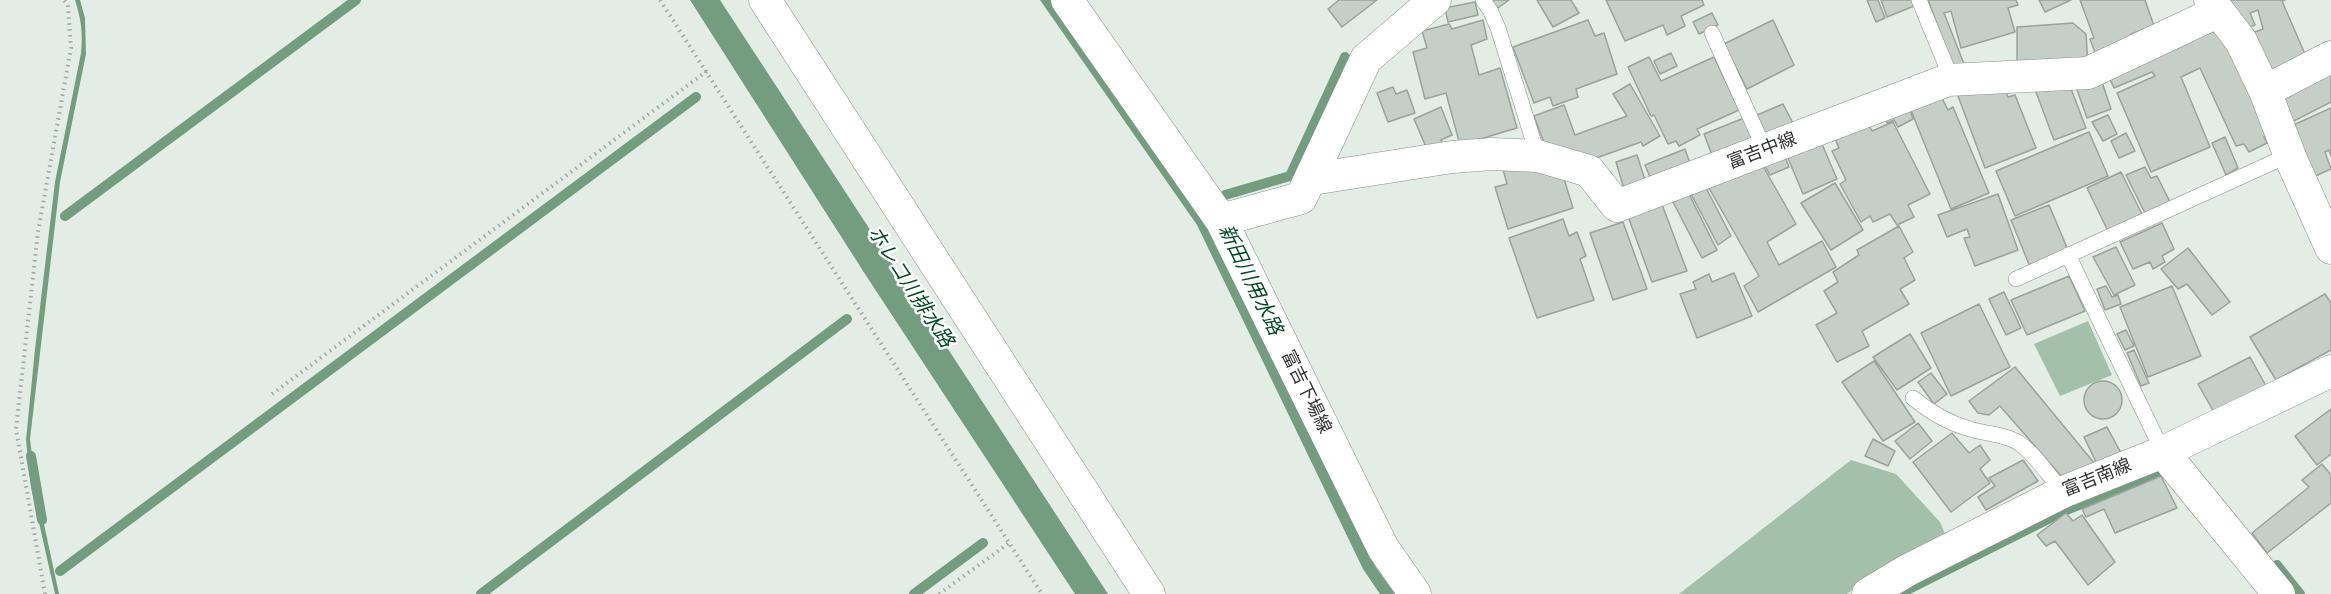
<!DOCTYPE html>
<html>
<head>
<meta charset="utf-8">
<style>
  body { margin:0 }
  canvas { display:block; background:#e4ece6 }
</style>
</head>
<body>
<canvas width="2331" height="594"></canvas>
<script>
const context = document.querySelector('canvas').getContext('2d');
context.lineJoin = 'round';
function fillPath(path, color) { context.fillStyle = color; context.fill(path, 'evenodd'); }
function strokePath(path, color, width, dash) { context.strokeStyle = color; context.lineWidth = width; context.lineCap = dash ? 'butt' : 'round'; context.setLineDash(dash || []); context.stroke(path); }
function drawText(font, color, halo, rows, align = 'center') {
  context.font = font + ' Rubik,"Noto Sans JP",sans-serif'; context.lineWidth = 5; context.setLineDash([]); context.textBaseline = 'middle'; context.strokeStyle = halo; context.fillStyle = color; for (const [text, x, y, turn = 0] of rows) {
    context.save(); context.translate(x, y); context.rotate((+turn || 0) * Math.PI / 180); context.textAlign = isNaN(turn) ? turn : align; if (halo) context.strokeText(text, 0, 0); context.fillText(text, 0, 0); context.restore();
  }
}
const green = new Path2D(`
  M2088,321L2112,375L2060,396L2034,344Z
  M1851,460L1896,474L1940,522L1946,536L1860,584L1847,594H1679Z`);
const water = new Path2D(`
  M75,0H80L85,18L86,54L60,182L30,439L36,487L59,594H55L31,487L26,440L35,349L55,182L81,53C83,33 81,19 75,0Z
  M690,0H720L1108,594H1075L865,274Z
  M1040,0H1056L1207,217L1375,566L1395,594H1380L1363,569L1197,225Z`);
const stream = new Path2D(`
  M1225,195L1290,176L1345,57
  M65,216L356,0
  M31,456L42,520
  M2277,565L2300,594
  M60,571L696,97
  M481,594L847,319
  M914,594L983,543
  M1899,594L2066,510L2162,472`);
const building = new Path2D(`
  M1339,0H1377L1342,27L1328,9Z
  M1491,0H1509L1498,8Z
  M1537,0H1571L1579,13L1553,27Z
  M1606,0H1702L1704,5L1681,16L1685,26L1667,35L1663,25L1625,41Z
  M1867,0H1878L1885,18L1876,22Z
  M1881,0H1912L1914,6L1887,17Z
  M1928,0H2016L2018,5L2008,8L2015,32L1961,48L1951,11L1944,13L1966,69L1955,72Z
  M2039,0H2071L2045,12Z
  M2080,0H2145L2154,26L2131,34L2135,43L2097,58L2090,39L2094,38Z
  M2230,0H2285L2282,1L2308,61L2268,80L2247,35L2263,29L2258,10L2250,13L2255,25L2242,30L2227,2Z
  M1475,2L1478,15L1448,22L1445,8Z
  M1712,13L1718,25L1699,34L1693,22Z
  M1483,20L1487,39L1471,45L1479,75L1500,68L1517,128L1460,145L1446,93L1425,99L1413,52L1427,48L1422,31L1449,24L1452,29Z
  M1588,20L1595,36L1604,33L1617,74L1576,89L1578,97L1553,106L1550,97L1534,103L1513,47Z
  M1773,20L1794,65L1747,89L1724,44Z
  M2073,23L2086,34L2088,65L2017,69V27Z
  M2220,29L2273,133L2264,137L2267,143L2249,152L2244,144L2236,146L2200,68L2181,77L2210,147L2151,172L2117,93L2155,76L2152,72L2114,88L2107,73Z
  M1671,53L1677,66L1660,74L1654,61Z
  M1649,57L1661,81L1714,57L1739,110L1697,129L1700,135L1679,146L1676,141L1668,144L1654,115L1651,116L1628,67Z
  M2331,73V102L2288,124L2276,100Z
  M2100,76L2111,109L2087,118L2075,84Z
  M2068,81L2086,128L2054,140L2036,92Z
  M1630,84L1660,136L1643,146L1641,142L1585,162L1547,151L1534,116L1564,105L1575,135L1627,116L1613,94Z
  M2002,84L2008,97L2015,95L2036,148L1985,168L1958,96L1983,86Z
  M1393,87L1396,94L1407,90L1415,113L1388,122L1377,93Z
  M1941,96L1948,110L1953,107L1989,193L1951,209L1910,108Z
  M1783,104L1795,127L1768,140L1757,115Z
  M1441,107L1452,135L1441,140L1445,150L1429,154L1414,119Z
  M1909,107L1913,119L1898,127L1894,120L1887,123L1884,116Z
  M2331,108V156L2329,150L2325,152L2331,169L2311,178L2289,127Z
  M2108,115L2117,134L2103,141L2092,122Z
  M1744,118L1756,148L1715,163L1704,134Z
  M1866,119L1872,131L1893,122L1930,194L1908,205L1914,217L1897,225L1890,214L1873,222L1870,216L1861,222L1840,184L1846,180L1832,151L1839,148L1833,134Z
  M2089,132L2108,176L2015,216L1996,171Z
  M2126,133L2135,151L2119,158L2111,141Z
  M1819,137L1837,179L1803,194L1785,151Z
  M2225,137L2238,168L2226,175L2212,143Z
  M1685,149L1693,172L1654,187L1645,165Z
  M1783,152L1789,167L1770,175L1762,161Z
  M1637,155L1647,186L1625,192L1616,162Z
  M1500,159L1561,169L1573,208L1508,229L1495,187L1507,184Z
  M1760,161L1796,224L1767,242L1779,265L1822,241L1836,267L1758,312L1744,286L1759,276L1709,188Z
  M2145,167L2151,178L2157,176L2170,202L2145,213L2126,175Z
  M2121,172L2142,214L2108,231L2087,188Z
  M1835,183L1863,230L1831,250L1801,203Z
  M1704,184L1731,236L1718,245L1690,192Z
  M1689,194L1717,250L1702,258L1673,202Z
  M1998,194L2018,250L1975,266L1964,238L1970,237L1967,229L1947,237L1938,215Z
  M1660,199L1687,271L1652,282L1626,211Z
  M2049,205L2068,250L2030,267L2011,220Z
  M1563,219L1569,236L1577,232L1586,256L1580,259L1594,300L1537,318L1509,238Z
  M1623,222L1647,289L1613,300L1590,233Z
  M2162,223L2174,249L2162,256L2165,262L2153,269L2150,262L2133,269L2120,242Z
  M1899,226L1913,252L1904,258L1915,280L1900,289L1909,304L1862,331L1869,346L1837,362L1816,325L1837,313L1824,291L1838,282L1833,272L1859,255L1857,250Z
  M2116,247L2135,285L2114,295L2093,257Z
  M2188,248L2230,302L2212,315L2187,284L2178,289L2161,269Z
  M1734,273L1752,316L1697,338L1680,294L1696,289L1693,282L1709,274L1712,282Z
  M2069,276L2085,311L2027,335L2011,300Z
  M2106,286L2112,297L2118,295L2121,304L2105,310L2097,289Z
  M2172,286L2201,356L2148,377L2120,307Z
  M2004,292L2021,328L2006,335L1989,299Z
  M2325,294L2331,303V350L2276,380L2250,337Z
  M1979,304L2010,367L1951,396L1921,333Z
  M2126,330L2134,346L2125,350L2117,334Z
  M1910,334L1931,368L1897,390L1873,357Z
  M2134,350L2149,383L2141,386L2127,353Z
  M2250,357L2266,386L2215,414L2198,384Z
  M1874,361L1915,422L1883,441L1842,382Z
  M2015,367L2095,464L2062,477L2000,406L1989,415L1978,413L1969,401Z
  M1931,373L1947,394L1934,404L1918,382Z
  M2084 400a19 19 0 1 1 38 0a19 19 0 1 1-38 0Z
  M2331,409V454L2317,465L2295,436Z
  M1918,423L1932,441L1910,459L1895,441Z
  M2107,427L2121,453L2097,464L2084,437Z
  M1952,433L1969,453L1980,445L1990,460L1980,469L1990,483L1951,512L1913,462Z
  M1873,439L1895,451L1888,466L1865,456Z
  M2023,460L2038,481L1986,510L1978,497L1995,486L1989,478Z
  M2322,464L2331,475V503L2267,553L2252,533L2309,487L2302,480Z
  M2161,476L2177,508L2115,533L2104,509L2086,517L2082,509Z
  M2066,513L2073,521L2082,515L2115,562L2088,585L2055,541L2046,546L2037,535Z`);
const path = new Path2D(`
  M660,0L1042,594
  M272,394L707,71
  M45,594L16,429L38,232L71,48L68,5L64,0
  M939,594L1009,543`);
const service = new Path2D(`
  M1483,0L1490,10L1498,28L1538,156
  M1919,0L1952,80
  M1712,33L1765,150
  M2068,255L2163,452
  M2016,279L2289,155
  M1913,398C1930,412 1948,423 1970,429C1985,434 2005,434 2019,443C2036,455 2049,476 2063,492`);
const minor = new Path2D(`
  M765,0L1149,594
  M1067,0L1221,220
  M2210,0L2241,41L2265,91L2331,57
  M2265,91L2291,159L2331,248
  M1312,179L1452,157L1492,154L1538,156L1589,171L1617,206L1948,80L2088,73L2217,12
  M2163,452L2279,594
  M1415,594L1383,548L1221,220L1301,198L1366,59L1435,0
  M1868,594L1908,570L2063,492L2163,452L2331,371`);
const streetNames = [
  ["富吉中線",1762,151,-21],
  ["富吉下場線",1306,392,64],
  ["富吉南線",2097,478,-22]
];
const waterNames = [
  ["新田川用水路",1250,280,64],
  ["ホレコ川排水路",910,287,57]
];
fillPath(green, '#a3c0ab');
fillPath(water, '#749d80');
strokePath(stream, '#749d80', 10);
fillPath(building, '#c6cec8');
strokePath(building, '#9ba29d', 1.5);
strokePath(service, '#878f89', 16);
strokePath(minor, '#878f89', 33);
strokePath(path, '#a1a7a2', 4, [1.5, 4.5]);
strokePath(service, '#fff', 15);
strokePath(minor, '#fff', 32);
drawText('18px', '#2e312f', '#fff', streetNames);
drawText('italic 20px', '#004924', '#fff', waterNames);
</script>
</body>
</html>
